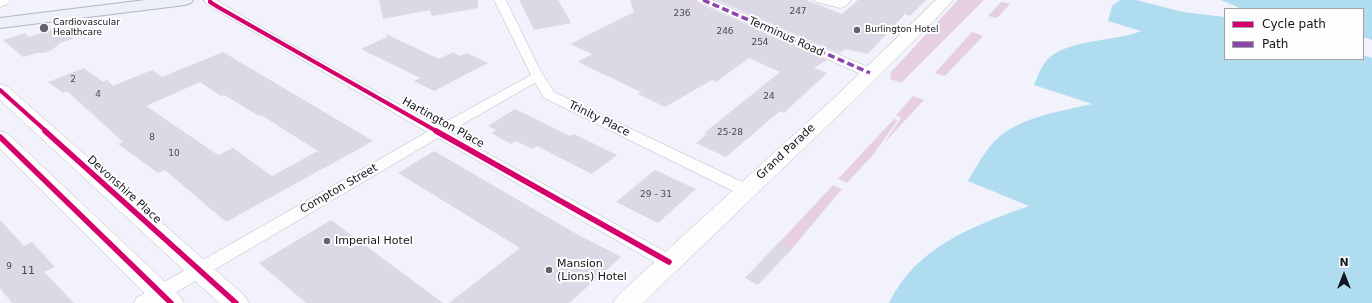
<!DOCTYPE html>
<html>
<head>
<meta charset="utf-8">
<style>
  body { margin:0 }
  #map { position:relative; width:1372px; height:303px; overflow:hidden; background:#f1f2fb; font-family:"DejaVu Sans",sans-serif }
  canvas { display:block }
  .legend { position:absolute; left:1224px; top:8px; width:140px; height:52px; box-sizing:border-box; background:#fdfdfd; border:1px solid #a0a1a3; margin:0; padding:5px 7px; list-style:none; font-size:12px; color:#15161d }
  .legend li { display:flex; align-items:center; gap:8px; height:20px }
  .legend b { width:20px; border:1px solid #a0a1a3 }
  .north { position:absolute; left:1324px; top:255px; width:40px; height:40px; -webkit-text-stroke:3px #fdfdfd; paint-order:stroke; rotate:0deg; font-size:11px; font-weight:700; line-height:16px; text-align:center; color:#15161d }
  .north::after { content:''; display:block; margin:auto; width:14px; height:18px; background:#15161d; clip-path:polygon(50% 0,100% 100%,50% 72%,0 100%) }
</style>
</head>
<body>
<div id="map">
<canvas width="1372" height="303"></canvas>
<ul class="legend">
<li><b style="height:5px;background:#d6006c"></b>Cycle path</li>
<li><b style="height:5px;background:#8e44ad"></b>Path</li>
</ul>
<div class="north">N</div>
</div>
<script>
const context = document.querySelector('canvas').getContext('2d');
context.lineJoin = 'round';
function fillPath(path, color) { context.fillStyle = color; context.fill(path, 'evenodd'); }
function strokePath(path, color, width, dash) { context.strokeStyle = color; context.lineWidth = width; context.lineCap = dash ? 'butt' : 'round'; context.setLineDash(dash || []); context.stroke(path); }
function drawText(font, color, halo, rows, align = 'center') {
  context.font = font + ' "DejaVu Sans",sans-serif'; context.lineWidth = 4; context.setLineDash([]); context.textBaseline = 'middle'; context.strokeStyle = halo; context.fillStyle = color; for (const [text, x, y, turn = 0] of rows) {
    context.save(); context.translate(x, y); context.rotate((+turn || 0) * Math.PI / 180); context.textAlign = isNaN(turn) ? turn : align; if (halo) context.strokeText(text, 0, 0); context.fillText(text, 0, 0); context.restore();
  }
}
const green = new Path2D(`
  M958,0H984L901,83L890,79L891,72Z
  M1001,2L1010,4L997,18L988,16Z
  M972,32L983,36L945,76L935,73Z
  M913,96L924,100L884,143L901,118L896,115Z
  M894,119L898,120L872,156L847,183L838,179Z
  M833,185L842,189L789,252L776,246Z`);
const water = new Path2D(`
  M1120,0H1372V303H889C917,246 973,226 1029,206L968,181C977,166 986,148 1000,136C1025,116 1062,111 1092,104L1034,85C1038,76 1041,67 1047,60C1066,39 1115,42 1141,31L1108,21L1112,6ZM1225,9H1363V59H1225Z`);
const pier = new Path2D(`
  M1136,0H1221L1242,9H1225V17L1183,12Z
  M1363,37L1372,40V58L1363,55Z`);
const building = new Path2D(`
  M379,0H478V8L432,16L430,10L383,19Z
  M519,0H558L571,23L534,30Z
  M630,0H696L698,3L827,60L814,68L827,73L784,113L780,111L726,157L696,143L707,134L704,133L780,72L749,58L716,82L712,80L665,107L638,94L641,92L578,62L592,54L570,44L634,12Z
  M716,0H806L842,14L858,0H926L910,16L905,14L868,54L846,49L839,53Z
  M58,27L73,39L60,43L52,50L44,53H37L23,57L3,40L25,33L29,37Z
  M386,34L439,59L453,52L460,56L467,53L488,63L434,91L414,81L420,78L361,49L387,37Z
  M223,52L373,141L226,222L165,170L158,173L118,144L123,142L67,91L63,93L48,82L84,68L103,82L107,80L113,86L152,70L162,77ZM200,82L221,96L224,95L259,116L261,115L318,151L272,176L233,148L218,155L146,106Z
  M515,109L570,136L574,134L617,155L592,174L537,146L532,149L516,141L511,144L491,133L496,130L488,126Z
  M434,151L575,233L621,257L569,303H449L520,248L398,173Z
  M655,170L696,189L658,223L616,202Z
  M0,220L24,246L32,242L43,254L55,267L44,272L74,303H12L0,288Z
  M331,220L443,303H306L259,263Z
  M780,241L790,251L758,285L745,278Z`);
const street = new Path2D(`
  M204,0H216L283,40L438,126L531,75L494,0H506L540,70L554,92L751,186L753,190L751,194L745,195L739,194L544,98L535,83L449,132L675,257L678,262L675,267L669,268L663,267L438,138L158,303H134L136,298L427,132L206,4Z
  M697,0H712L875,70L877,73L875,76H865L699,2Z
  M814,0H852L844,7L840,8L816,2Z`);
const secondary = new Path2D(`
  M0,0H11L6,5L0,7Z
  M936,0H953L930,25L848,106L643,303H613L617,296L834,98Z
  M0,84L7,86L245,296L249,303H219L0,100Z
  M0,131L7,133L180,296L184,303H154L0,149Z`);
const primary = new Path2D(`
  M145,0H193L191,3L185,5L0,28V18Z`);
const quiet = new Path2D(`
  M703,0L870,73`);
const cyclewayFar1 = new Path2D(`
  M210,0V2L218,7L438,132
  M0,90L47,132`);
const cycleway = new Path2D(`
  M45,131L236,303
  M436,131L669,262
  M0,137L171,303`);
const markers = [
  [44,28,5,"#62636b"],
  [857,30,4,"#62636b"],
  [327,241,4,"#62636b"],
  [549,270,4,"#62636b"]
];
const numberNames = [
  ["247",798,12],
  ["236",682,14],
  ["246",725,32],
  ["254",760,43],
  ["2",73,80],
  ["4",98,95],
  ["24",769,97],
  ["25-28",730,133],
  ["8",152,138],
  ["10",174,154],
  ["29 - 31",656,195],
  ["9",9,267]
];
const farPoinames = [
  ["Cardiovascular",53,23],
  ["Healthcare",53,33],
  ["Burlington Hotel",865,30]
];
const streetNames = [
  ["Terminus Road",786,37,24],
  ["Trinity Place",599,119,26],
  ["Hartington Place",443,123,29],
  ["Grand Parade",786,152,-43],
  ["Compton Street",339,189,-30],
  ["Devonshire Place",124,190,42]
];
const poiNames = [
  ["Imperial Hotel",335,241],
  ["Mansion",557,264],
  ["(Lions) Hotel",557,277]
];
const nearNumbernames = [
  ["11",28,271]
];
fillPath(green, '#e7cfe2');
fillPath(water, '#b0dcf0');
fillPath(pier, '#f1f2fb');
fillPath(building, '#dcd8e5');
strokePath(street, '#b7b7bf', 1);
strokePath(secondary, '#b7b7bf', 1);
strokePath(primary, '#b0b7c3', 2);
fillPath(street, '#fdfdfe');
fillPath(secondary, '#fdfdfe');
fillPath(primary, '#edf0f7');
strokePath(quiet, '#8e44ad', 3.5, [7, 3.5]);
strokePath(cyclewayFar1, '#d6006c', 4);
strokePath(cycleway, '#d6006c', 5.5);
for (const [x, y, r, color] of markers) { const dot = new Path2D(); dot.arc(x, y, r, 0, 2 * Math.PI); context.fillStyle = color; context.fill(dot); strokePath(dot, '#fdfdfd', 1.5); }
drawText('9px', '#4a4a52', null, numberNames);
drawText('9px', '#15161d', '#fdfdfd', farPoinames, 'left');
drawText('11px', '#15161d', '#fdfdfd', streetNames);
drawText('11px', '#15161d', '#fdfdfd', poiNames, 'left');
drawText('11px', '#4a4a52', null, nearNumbernames);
</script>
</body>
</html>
